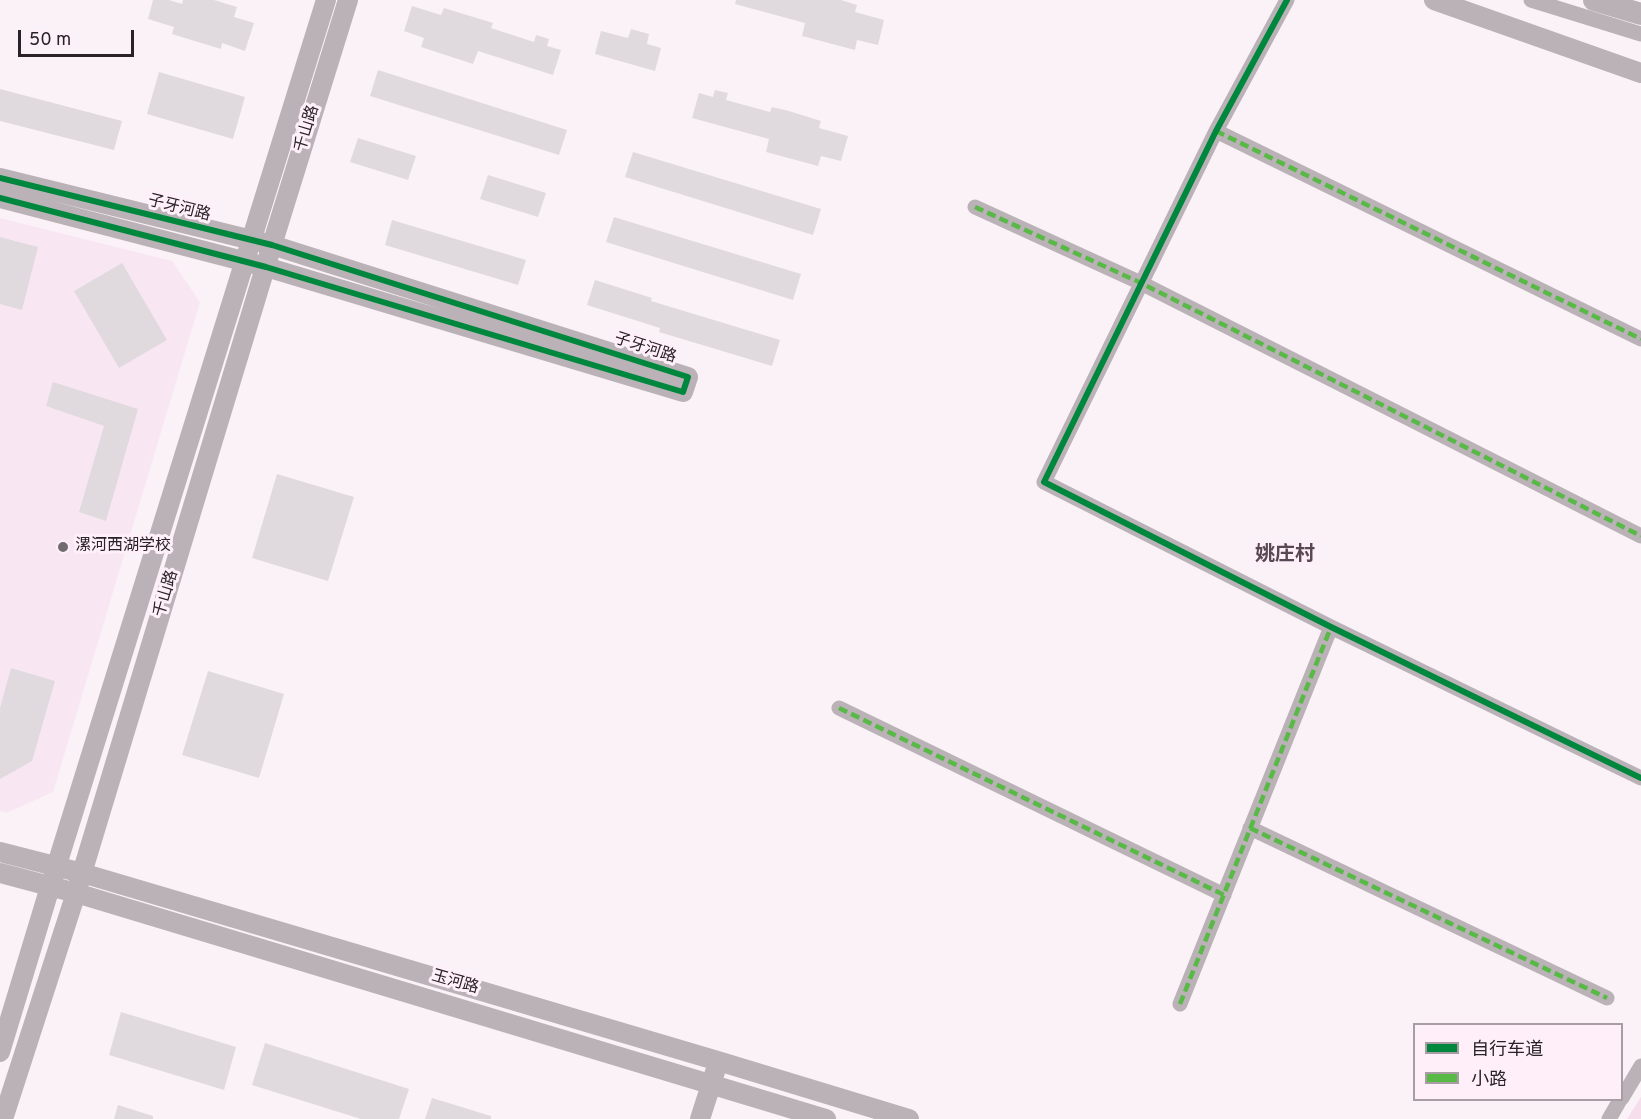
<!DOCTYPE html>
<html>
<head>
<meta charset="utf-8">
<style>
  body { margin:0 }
  #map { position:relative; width:1641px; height:1119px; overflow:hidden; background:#faf2f7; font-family:Overpass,"Noto Sans SC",sans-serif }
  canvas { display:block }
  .legend { position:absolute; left:1413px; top:1023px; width:210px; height:78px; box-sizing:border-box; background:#feeff8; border:2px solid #a99da4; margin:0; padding:8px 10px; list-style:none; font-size:18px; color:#292226 }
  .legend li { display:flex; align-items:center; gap:12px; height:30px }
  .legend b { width:30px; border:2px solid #a99da4 }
  .scale { position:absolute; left:18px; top:30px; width:116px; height:27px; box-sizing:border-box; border:3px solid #292226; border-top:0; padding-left:8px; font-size:18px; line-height:21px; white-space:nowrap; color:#292226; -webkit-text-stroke:4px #feeff8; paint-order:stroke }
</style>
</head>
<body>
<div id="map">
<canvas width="1641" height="1119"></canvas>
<ul class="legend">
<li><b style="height:8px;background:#00873e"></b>自行车道</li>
<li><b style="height:8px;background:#58b947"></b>小路</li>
</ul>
<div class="scale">50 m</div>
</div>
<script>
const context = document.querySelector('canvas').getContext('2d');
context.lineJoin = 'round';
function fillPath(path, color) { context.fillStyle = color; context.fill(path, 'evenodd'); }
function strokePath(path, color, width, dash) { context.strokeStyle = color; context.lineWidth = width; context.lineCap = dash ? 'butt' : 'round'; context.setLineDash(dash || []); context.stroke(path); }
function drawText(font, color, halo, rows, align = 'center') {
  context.font = font + ' Overpass,"Noto Sans SC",sans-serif'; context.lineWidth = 6; context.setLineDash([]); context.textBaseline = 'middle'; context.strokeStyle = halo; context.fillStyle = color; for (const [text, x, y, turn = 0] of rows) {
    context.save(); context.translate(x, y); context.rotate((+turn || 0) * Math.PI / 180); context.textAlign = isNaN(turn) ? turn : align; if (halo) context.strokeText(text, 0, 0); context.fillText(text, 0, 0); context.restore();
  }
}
const built = new Path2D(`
  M0,218L172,261L200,302L53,792L6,813L0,811Z`);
const green = new Path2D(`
  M1641,1097V1119H1627Z`);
const building = new Path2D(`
  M153,0H169L182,4L183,0H214L237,7L234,17L254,23L245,51L222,43L221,49L172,34L174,27L148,19Z
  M736,0H841L857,5L855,12L884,20L878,45L857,40L855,50L802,36L805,23L735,4Z
  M412,6L441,15L444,8L493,23L491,28L534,42L536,35L549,39L547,46L561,50L553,75L478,51L473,64L421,47L424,38L404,31Z
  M631,29L649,34L647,44L661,48L655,71L595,54L601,31L628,38Z
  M378,70L567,130L559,155L370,96Z
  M159,72L245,97L233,139L147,114Z
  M0,89L122,121L114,150L0,121Z
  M715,90L728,93L726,100L770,112L772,107L789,111L821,121L819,128L848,136L841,161L821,156L818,166L766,152L769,139L692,118L699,93L713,97Z
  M358,138L416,156L408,180L350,162Z
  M633,152L821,209L813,235L625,177Z
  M488,175L546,193L538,217L480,199Z
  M614,217L801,274L793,300L606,242Z
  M392,220L526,260L518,285L385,245Z
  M0,237L38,247L22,310L0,304Z
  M122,263L167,340L119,368L74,291Z
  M595,280L652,298L651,301L780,340L772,366L659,332L660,328L587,305Z
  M53,382L138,409L106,521L79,512L104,426L46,406Z
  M277,474L354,497L328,581L252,558Z
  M11,668L55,681L32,761L0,779V708Z
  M208,671L284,694L259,778L182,755Z
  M121,1012L236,1047L224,1090L109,1055Z
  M265,1043L409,1089L399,1119H361L252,1085Z
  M432,1098L491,1116V1119H425Z
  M118,1105L153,1116V1119H114Z`);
const minor = new Path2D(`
  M1287,0L1216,131L1044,482L1331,627L1641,778
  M1531,0L1641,34
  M1216,131L1641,339
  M975,207L1141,283L1641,536
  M839,708L1224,895
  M1250,828L1607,998
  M1180,1004L1331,627
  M1622,1098L1641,1066
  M1609,1119L1620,1100`);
const tertiary = new Path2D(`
  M1434,0L1641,73
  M0,178L272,245L688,377L683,392L266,267L0,198
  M0,852L82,873L718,1061L909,1119
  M0,873L76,893L826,1119
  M0,1052L50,887L326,0
  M3,1119L76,893L272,245L348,0
  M700,1119L715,1072`);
const secondary = new Path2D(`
  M1594,0L1641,14`);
const quiet = new Path2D(`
  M1216,131L1641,339
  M975,207L1141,283L1641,536
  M839,708L1224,895
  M1250,828L1607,998
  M1180,1004L1331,627`);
const cycleway = new Path2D(`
  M1287,0L1216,131L1044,482L1331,627L1641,778
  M0,178L272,245L688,377L683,392L266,267L0,198`);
const markers = [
  [63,547,6,"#726b6f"]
];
const streetNames = [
  ["千山路",308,129,-73],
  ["子牙河路",179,209,14],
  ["子牙河路",645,349,18],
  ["千山路",167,594,-73],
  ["玉河路",455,983,16]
];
const poiNames = [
  ["漯河西湖学校",75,547]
];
const quarterNames = [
  ["姚庄村",1285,556]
];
fillPath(built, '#f8e7f2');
fillPath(green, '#f6deed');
fillPath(building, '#e0dade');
strokePath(minor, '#bab2b7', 15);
strokePath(tertiary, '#bab2b7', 20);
strokePath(secondary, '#bab1b7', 22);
strokePath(quiet, '#58b947', 4.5, [9, 4.5]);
strokePath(cycleway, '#00873e', 6);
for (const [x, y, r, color] of markers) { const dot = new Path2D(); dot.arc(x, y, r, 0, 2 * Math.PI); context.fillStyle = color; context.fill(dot); strokePath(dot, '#feeff8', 2); }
drawText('16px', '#292226', '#feeff8', streetNames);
drawText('16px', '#292226', '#feeff8', poiNames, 'left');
drawText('bold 20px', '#574952', '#feeff8', quarterNames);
</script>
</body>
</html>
